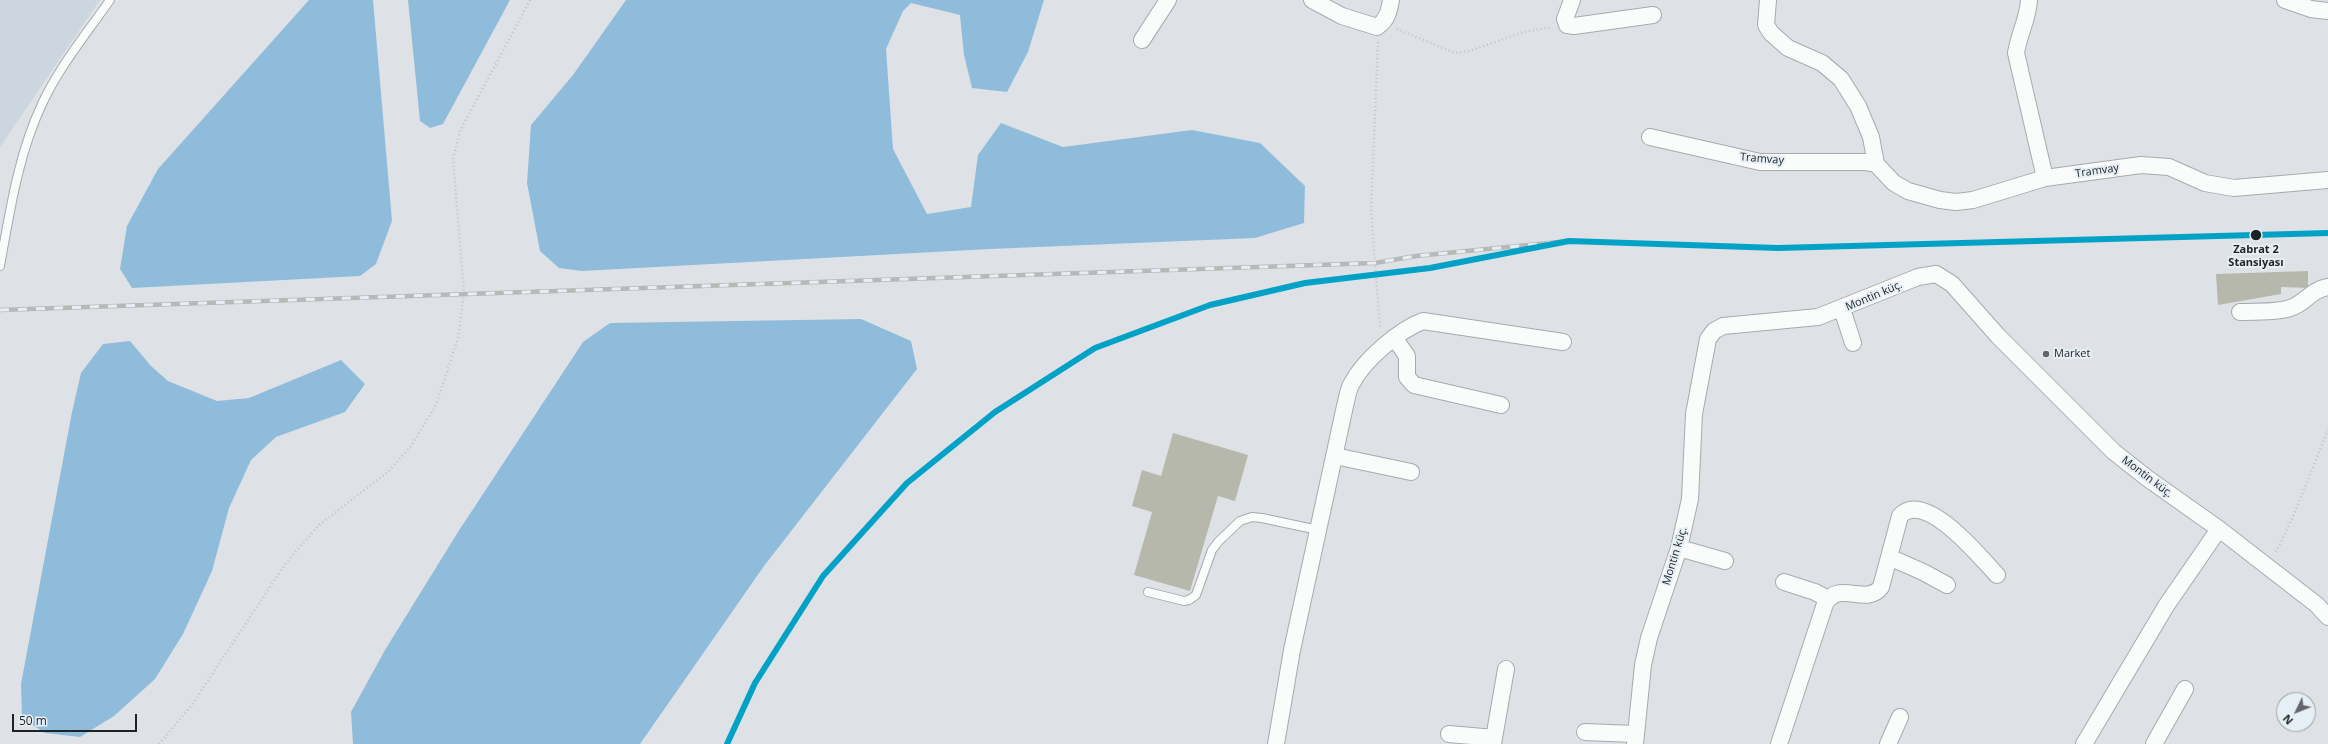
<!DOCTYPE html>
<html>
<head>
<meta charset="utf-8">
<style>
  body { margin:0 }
  #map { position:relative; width:2328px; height:744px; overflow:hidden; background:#dee2e6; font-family:"Open Sans",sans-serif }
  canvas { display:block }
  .north { position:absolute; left:2276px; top:692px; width:40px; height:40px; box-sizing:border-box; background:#e7eff6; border:1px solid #979da2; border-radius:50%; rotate:227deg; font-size:11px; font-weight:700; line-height:16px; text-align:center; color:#1f2225 }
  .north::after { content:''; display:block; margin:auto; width:14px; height:18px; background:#626569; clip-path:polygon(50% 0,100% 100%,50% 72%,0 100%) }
  .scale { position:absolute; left:12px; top:714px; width:125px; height:18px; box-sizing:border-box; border:2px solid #1f2225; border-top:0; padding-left:5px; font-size:12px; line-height:14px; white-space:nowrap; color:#1f2225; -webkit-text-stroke:3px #e7eff6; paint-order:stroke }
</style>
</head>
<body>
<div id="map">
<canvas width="2328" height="744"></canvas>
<div class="north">N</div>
<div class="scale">50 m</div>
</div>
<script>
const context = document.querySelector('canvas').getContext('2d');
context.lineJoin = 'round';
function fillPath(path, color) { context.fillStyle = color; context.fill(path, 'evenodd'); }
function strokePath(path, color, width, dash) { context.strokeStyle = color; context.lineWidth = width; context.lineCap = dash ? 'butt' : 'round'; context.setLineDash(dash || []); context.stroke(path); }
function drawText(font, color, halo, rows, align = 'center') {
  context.font = font + ' "Open Sans",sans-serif'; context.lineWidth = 4; context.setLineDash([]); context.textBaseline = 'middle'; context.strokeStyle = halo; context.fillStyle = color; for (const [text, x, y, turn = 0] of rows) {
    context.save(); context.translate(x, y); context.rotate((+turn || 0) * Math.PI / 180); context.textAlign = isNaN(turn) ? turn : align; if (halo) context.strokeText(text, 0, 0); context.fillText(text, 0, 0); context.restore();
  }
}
const built = new Path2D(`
  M0,0H100L0,147Z`);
const water = new Path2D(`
  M309,0H373L392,221L376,264L360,276L132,288L120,269L127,226L158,169Z
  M408,0H510L443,124L430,128L420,121Z
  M626,0H1044L1028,52L1007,92L972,88L964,55L960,15L911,3L903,11L886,49L893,149L927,214L971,207L978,155L1001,123L1063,147L1192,130L1260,143L1305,186L1304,223L1255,238L990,249L582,271L559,268L540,251L527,183L531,125L573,75Z
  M861,319L911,341L917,369L764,566L640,744H353L351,712L385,650L458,532L583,342L610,323Z
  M130,341L151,366L168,381L217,401L249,398L341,360L365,384L345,412L276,437L251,460L229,508L212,571L183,634L155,679L114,716L80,737L45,733L22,718L21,684L72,412L81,373L103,344Z`);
const building = new Path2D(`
  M2308,271V288L2281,287V294L2218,305L2216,274Z
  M1173,433L1248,455L1235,501L1218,496L1190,591L1134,575L1152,512L1132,506L1142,470L1161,476Z`);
const path = new Path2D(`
  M1397,29L1455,53L1469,51L1524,32L1551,27
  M1378,42L1371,211L1380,328
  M2276,552L2292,519L2328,430
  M159,744L191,706L286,563L319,525L388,472L411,446L436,405L458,338L464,293L453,159L460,131L530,0`);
const service = new Path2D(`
  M0,266C10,211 18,155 42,104C59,67 87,33 110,0
  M1148,592L1184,601L1189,600L1196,595L1212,550L1218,542L1240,521L1252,517L1262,518L1318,530`);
const minor = new Path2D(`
  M1312,0L1342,16L1377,27C1387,20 1389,12 1391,0
  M1572,0L1565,19L1567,25L1574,26L1653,15
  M1768,0L1766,25L1771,33L1788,48L1822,63L1841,79L1858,106L1871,137L1876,164L1894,183L1908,191L1940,200L1956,202L1973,200L2045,178L2141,165L2169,167L2205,183L2234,188L2328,180
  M2029,0C2028,19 2019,34 2016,53L2045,178
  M2285,0L2311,9L2328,11
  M1142,40L1168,0
  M1650,137L1760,162H1865L1876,164
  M1842,309L1853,343
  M2240,312C2256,311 2276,313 2290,308C2306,303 2310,290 2328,287
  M1395,339L1407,356V377L1414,385L1501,405
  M1335,456L1411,472
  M1679,548L1725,561
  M1889,557L1923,572L1947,585
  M1784,582L1815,592L1828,599
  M1585,732L1635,734
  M1449,734L1494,738
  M1276,744L1292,650L1345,406C1347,399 1348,389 1352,383C1364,360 1399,330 1423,321L1563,342
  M1493,744L1506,669
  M1635,744L1643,665L1649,638L1679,548L1690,499L1694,414L1708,339L1714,331L1723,326L1818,317L1918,277L1936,274L1952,284L1998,336L2114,452L2147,478L2219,529L2317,605L2328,617
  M1779,744L1825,604C1839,579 1866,607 1881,587L1900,516C1925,489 1980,557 1997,575
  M1888,744L1900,717
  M2084,744L2166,606L2219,529
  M2154,744L2185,689`);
const rail = new Path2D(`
  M0,310L1375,263L1416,256L1569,241`);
const rail1 = new Path2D(`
  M727,744L755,683L823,576L907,483L995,412L1095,348L1210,305L1305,283L1430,268L1569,241L1778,248L2328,233`);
const markers = [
  [2256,235,6,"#1f2225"],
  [2046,354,4,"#626569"]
];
const streetNames = [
  ["Tramvay",1762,159,5],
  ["Tramvay",2097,171,-8],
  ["Montin küç.",1874,296,-23],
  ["Montin küç.",2147,477,37],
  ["Montin küç.",1675,556,-73]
];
const stopNames = [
  ["Zabrat 2",2256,250],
  ["Stansiyası",2256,263]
];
const poiNames = [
  ["Market",2054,354]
];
fillPath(built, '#cdd6de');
fillPath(water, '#90bcdc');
fillPath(building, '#b7b8ac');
strokePath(service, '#a7aaad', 10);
strokePath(minor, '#a7aaad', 18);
strokePath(path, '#c2c3c4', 2.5, [1, 3]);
strokePath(service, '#fafbfb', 8);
strokePath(minor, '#fafbfb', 16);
strokePath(rail, '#b7b8b8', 4.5);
strokePath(rail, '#e7eff6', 3, [9]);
strokePath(rail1, '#02a2c6', 6);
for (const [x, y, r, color] of markers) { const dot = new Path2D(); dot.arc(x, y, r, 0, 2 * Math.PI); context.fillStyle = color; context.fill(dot); strokePath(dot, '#e7eff6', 1.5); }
drawText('11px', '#1f2225', '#e7eff6', streetNames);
drawText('bold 11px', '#1f2225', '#e7eff6', stopNames);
drawText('11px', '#1f2225', '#e7eff6', poiNames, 'left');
</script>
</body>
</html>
